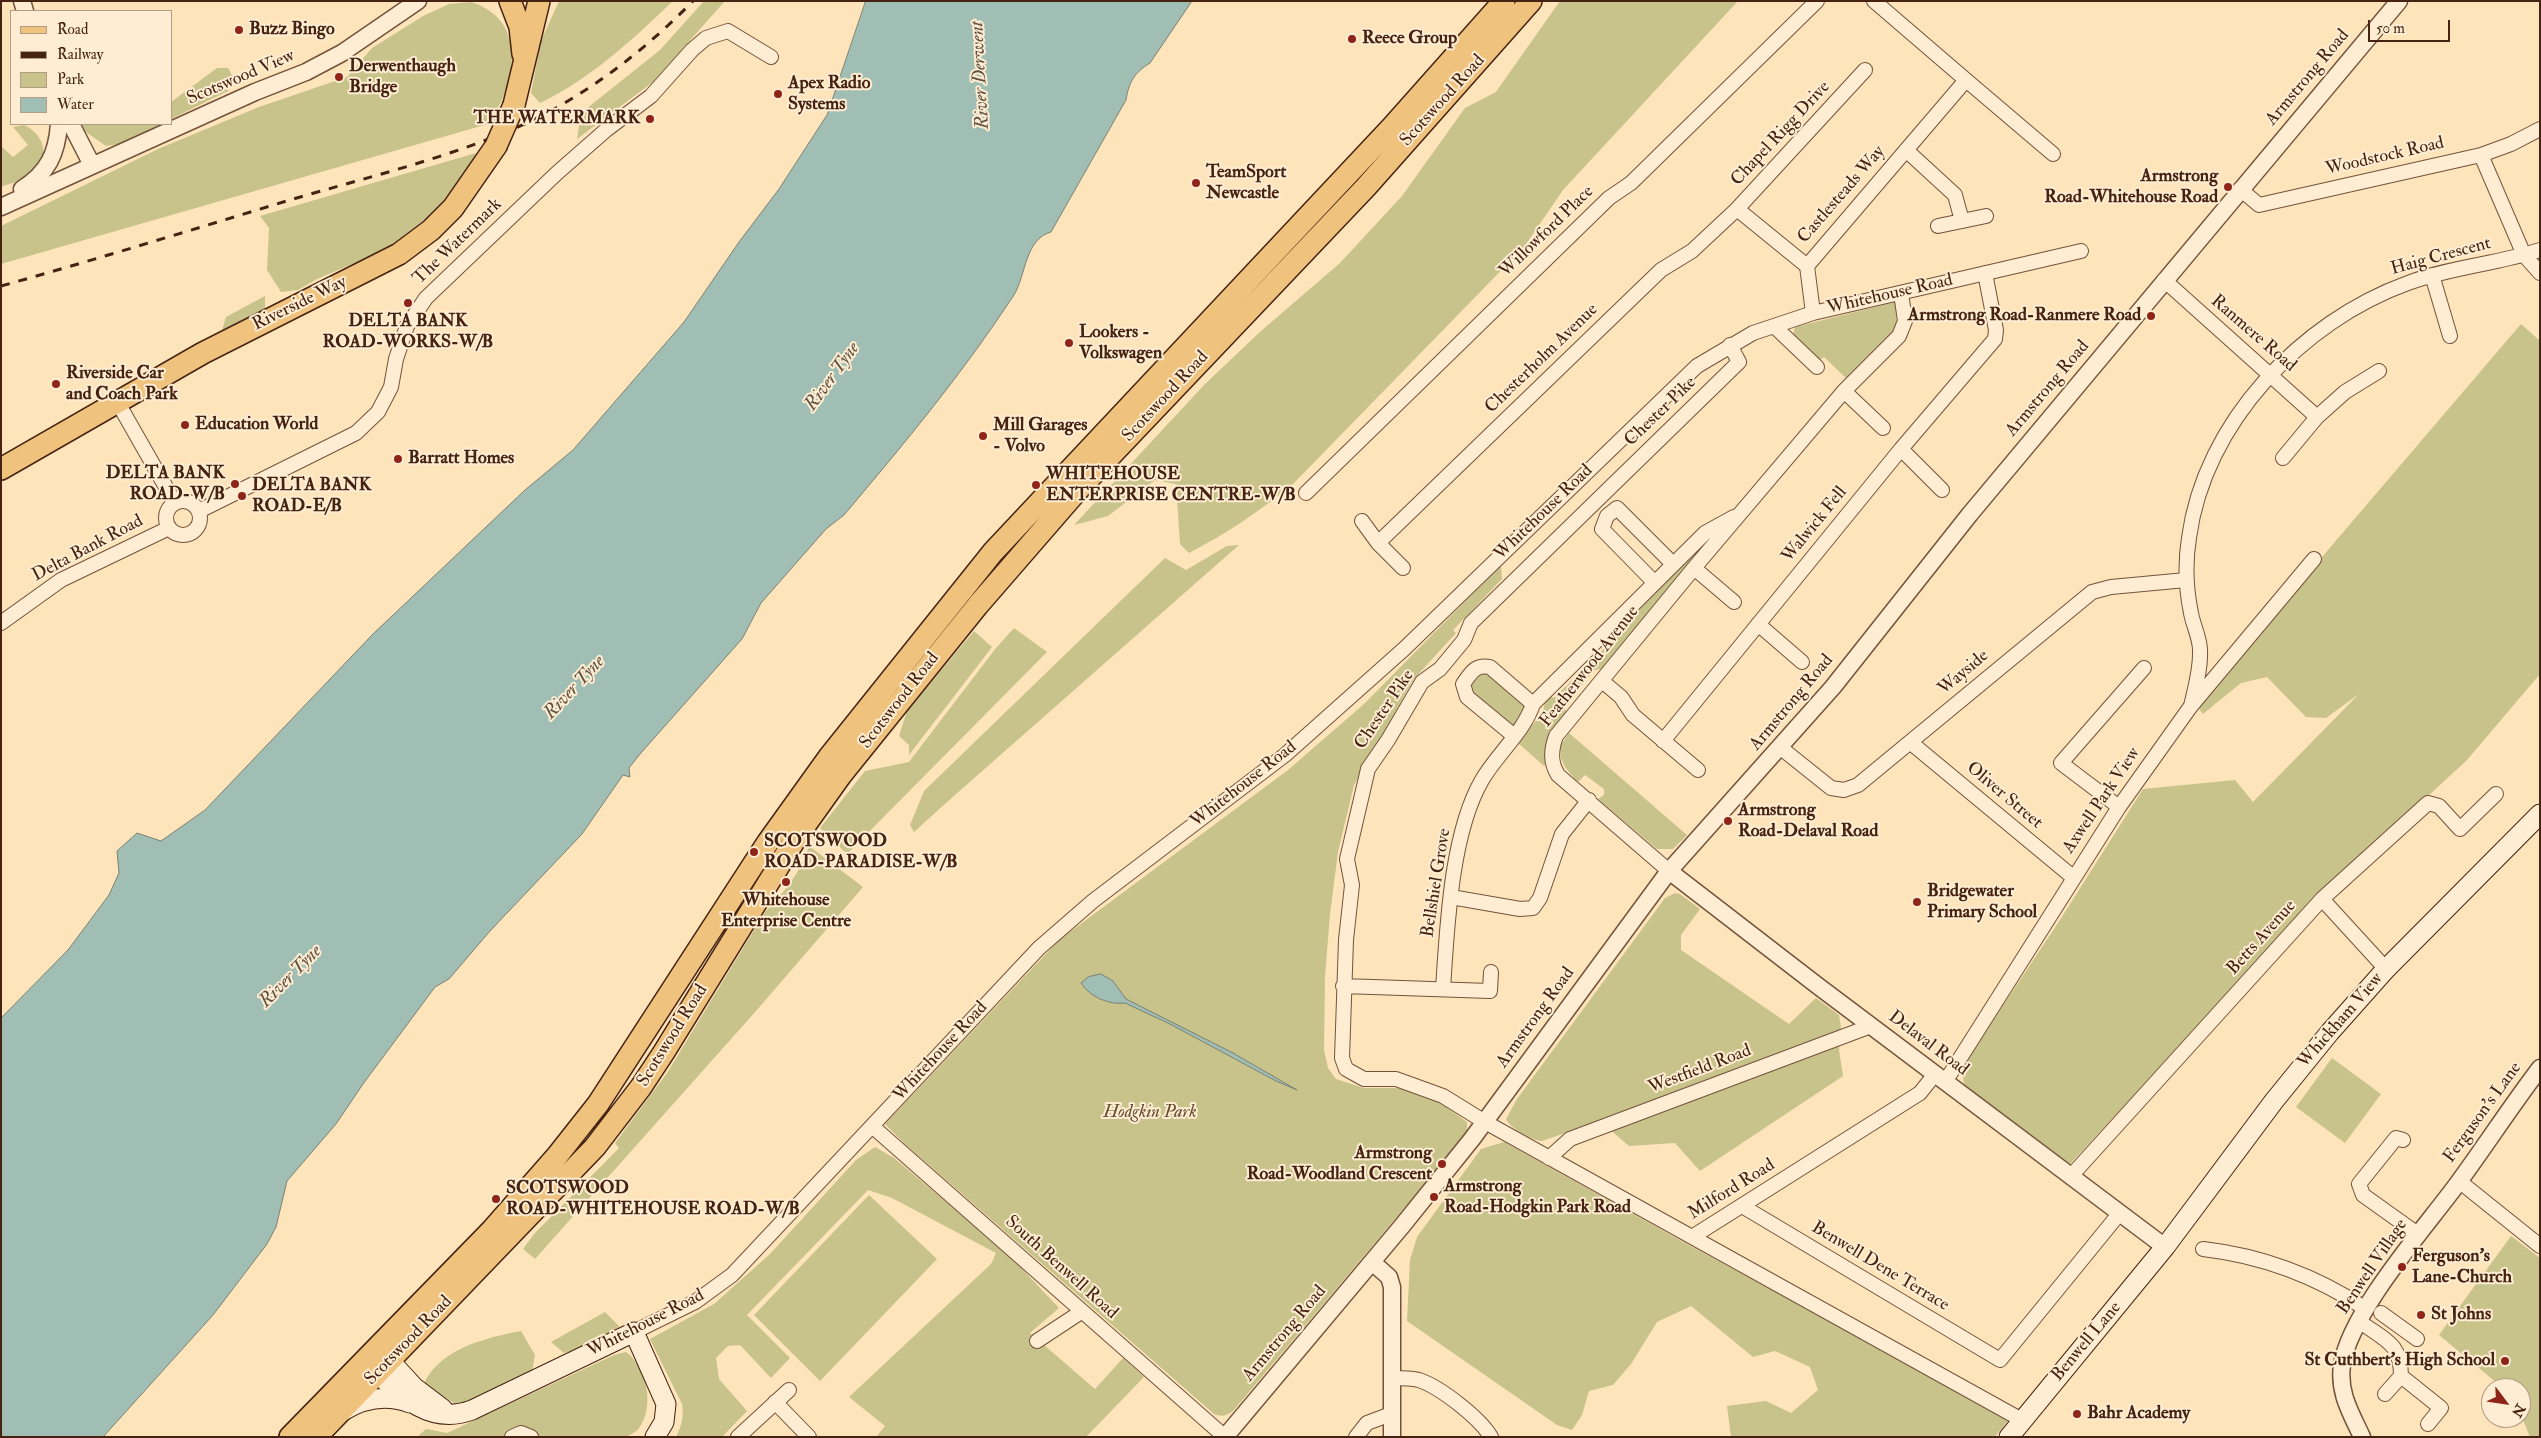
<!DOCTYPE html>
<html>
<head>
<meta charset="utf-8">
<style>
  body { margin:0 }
  #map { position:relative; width:2541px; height:1438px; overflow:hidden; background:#fee4ba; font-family:"IM FELL Double Pica",serif }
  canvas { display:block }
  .frame { position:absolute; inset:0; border:2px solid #452211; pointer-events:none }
  .legend { position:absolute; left:10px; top:10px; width:162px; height:115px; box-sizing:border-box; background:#feedd2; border:1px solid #b49c85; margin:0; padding:6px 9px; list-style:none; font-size:15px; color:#452211 }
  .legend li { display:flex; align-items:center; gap:10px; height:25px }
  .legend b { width:25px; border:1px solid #b49c85 }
  .north { position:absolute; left:2481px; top:1378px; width:50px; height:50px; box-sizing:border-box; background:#feedd2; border:1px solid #b49c85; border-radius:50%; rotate:121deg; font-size:14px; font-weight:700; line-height:20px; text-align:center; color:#452211 }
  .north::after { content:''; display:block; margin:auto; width:18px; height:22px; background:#8f2418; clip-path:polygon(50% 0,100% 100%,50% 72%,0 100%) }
  .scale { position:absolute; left:2368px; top:20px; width:82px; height:22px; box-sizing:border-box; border:2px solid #452211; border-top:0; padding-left:6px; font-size:15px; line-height:18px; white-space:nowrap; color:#452211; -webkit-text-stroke:4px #feedd2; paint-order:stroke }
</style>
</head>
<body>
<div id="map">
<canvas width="2541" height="1438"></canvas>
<div class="frame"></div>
<ul class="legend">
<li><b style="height:6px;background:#efc27d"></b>Road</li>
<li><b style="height:6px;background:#452211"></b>Railway</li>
<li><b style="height:14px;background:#c8c28b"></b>Park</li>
<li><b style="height:14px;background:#a0beb3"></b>Water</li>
</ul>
<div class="north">N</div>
<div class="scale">50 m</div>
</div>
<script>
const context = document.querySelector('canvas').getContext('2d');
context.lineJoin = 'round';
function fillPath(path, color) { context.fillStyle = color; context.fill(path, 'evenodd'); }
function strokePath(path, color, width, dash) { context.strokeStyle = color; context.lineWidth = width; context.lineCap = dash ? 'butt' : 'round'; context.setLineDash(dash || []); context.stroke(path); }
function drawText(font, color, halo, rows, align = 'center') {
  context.font = font + ' "IM FELL Double Pica",serif'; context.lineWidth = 4; context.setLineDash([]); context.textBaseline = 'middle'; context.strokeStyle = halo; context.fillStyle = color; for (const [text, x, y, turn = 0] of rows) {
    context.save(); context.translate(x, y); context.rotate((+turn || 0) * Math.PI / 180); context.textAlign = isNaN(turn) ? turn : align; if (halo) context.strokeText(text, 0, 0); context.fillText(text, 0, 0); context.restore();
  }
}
const green = new Path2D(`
  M559,1H673C632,40 592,78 540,103L531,93L541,41Z
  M704,1H725L653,82L577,139L581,113L660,50Z
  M1560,1H1738L1563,190L1524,247L1294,483C1261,510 1228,533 1189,553L1180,544L1176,484L1155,480L1108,516L1074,525L1205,384L1261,331L1340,263L1402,196L1465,108L1496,92Z
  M471,2C512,14 519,53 506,90C502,102 494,114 488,124L1,264V226L158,149L259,107L347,77L372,48L423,16L449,4Z
  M217,68H228C234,77 234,82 228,91L171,119V102Z
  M80,124H162L120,144L106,146L83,130Z
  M24,125C44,134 51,157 34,173C28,180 10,183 1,187V146L13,157L28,145L13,127Z
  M476,153L468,173L433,213L385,250L317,279L298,290L281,292L267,270L269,228L260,216Z
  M265,296V310L221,334L226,317Z
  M1895,302L1897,327L1846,378L1824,357L1820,360L1807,347L1801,348L1792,339L1795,327Z
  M2521,324L2540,341V674L2467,760L2321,895L2070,1164L1964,1085L1962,1067L2058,923L2143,789L2235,780L2253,802L2359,694L2326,718L2306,717L2267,677L2241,683L2203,714L2199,709L2222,676L2322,557Z
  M1709,539L1601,669L1594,670L1564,708L1567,712L1547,739V763L1544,766L1518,743L1543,712L1545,701L1550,696L1554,698L1634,619L1630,615Z
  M1239,545L947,802L914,832L910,825L924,791L1165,558L1186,570L1227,546Z
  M1501,565L1502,579L1453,630L1456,633L1413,680L1354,785L1338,852L1330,914L1325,977L1324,1050L1328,1068L1336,1079L1364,1088H1398L1435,1099L1467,1122V1134L1233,1411C1226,1416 1222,1417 1214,1414L905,1144L885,1124L1059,940L1288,770L1364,704Z
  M1014,628L1047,652L847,854L820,828L865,771L909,762L996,648Z
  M974,631L992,647L909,755V745L899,736L907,711Z
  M1484,673L1490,676L1527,709L1517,725H1511L1477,699L1469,688L1478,675Z
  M1569,733L1687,835L1673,849H1657L1598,799L1604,795V789L1585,775L1578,782C1565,768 1558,761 1561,741L1563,742Z
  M809,846L863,887L756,1011L535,1259L523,1249L534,1234L619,1148L615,1143L667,1073L765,912C784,893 801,872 809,846Z
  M1675,893L1680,894L1700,909L1681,935V950L1789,1024L1816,998L1839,1015L1841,1027L1839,1050L1843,1076L1700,1171L1675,1143L1629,1146L1600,1121L1542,1141C1531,1140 1511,1129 1506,1119L1517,1099L1665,898Z
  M2332,1058L2381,1094L2345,1143L2296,1107Z
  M1504,1142L1685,1243L2009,1419L1995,1437H1731L1727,1406L1766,1401L1791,1413L1818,1390L1810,1367L1775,1351L1753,1357L1691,1306L1657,1322L1631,1364L1613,1385L1589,1391L1582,1415L1572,1430L1557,1425L1407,1321L1410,1260L1417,1237L1481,1149Z
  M875,1147L894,1158L1008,1254L1059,1308L1030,1333L1095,1389L1123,1358L1144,1377L1086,1437L877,1436L885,1426L849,1397L991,1264L996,1253L892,1198L868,1190L747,1315L790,1358L771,1378L740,1345L728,1346L716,1358L719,1379L747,1411L722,1437H676C682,1425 684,1416 682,1404L650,1339L714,1304L770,1254L856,1160Z
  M869,1195L937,1259L820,1381L754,1315Z
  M2511,1236L2540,1258V1437H2530L2521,1415V1388H2503L2439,1335Z
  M605,1312L620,1327L574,1350L564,1353L551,1342Z
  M521,1331L535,1355L532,1372L460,1406L423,1386C438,1349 485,1338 521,1331Z
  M626,1352C647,1367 655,1407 639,1428C637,1432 630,1434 626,1437H417L426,1429L447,1433L614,1355Z`);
const water = new Path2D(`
  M866,1H1192L1150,63C1134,73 1129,82 1126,100L1051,232C1025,239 1026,275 1014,295C963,373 904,444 844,515L826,529L761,603L742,639L640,754L629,768L630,777L623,775L582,834L490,931L449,979L435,987L363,1084L336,1124L287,1181L276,1227L267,1244L213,1315L103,1437H1V1018L68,950L109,895L119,873L117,851L137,833L161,841L205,810L373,634L525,490L573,450L684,322L739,242L779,189L827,115Z
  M1101,974L1113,981L1126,999L1233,1053L1297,1090L1276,1081L1170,1024L1125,1003C1109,1005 1090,997 1081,983L1088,977Z`);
const minor = new Path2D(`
  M1874,1L1966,80
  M1906,150L1955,195L1962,221
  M2481,155L2524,255L2540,273
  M2240,189L2259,205L2481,155L2511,144L2540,129
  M1938,226L1986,216
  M1807,266L1966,80L2053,154
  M2432,275L2450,336
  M2164,280L2317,417
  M1813,313L1807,266L1737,209L1865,70
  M1774,326L1817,367
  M1730,345L1739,362L1471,623L1464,640L1440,669L1422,682L1388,740L1368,769L1347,859L1352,885L1346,940L1342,1058L1346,1069L1364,1079H1396L1443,1096L1485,1122L1692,1237L1920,1093L1935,1074
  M1844,391L1883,428
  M118,403L175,503
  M1901,449L1942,490
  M2283,458L2317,417L2345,392L2379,371
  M1306,493L1609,198L1631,183L1817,1
  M166 518a17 17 0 1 1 34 0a17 17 0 1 1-34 0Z
  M199,511L356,433L378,412L391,387L396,359L407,326L426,298L557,173L606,130L651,96L692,50L706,38L728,31L771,57
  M1362,521L1378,543L1403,568
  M1378,543L1661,270L1692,251L1737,209
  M1694,568L1734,602
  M1655,583L1602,529L1607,516L1617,508L1673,564
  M1,623L61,580L169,528
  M1758,624L1802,662
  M1602,681L1621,697L1633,715L1698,770
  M1533,704L1705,533L1734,517
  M2191,706C2195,688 2201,669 2200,650C2200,638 2193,625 2191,613C2186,589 2185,563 2189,538C2204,423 2302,321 2408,283C2450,267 2497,264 2540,250
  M1663,741L1901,449L1995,339L1996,330L1985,273
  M1910,742L2074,878
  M1781,748L1831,788L1844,790L1858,785L2092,592L2111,587L2186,580
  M2119,807L2061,763L2144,668
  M1669,871L1558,775C1550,762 1551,750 1556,736L1694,568L1844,391L1899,336L1905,321L1901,293
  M1451,897L1520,909L1533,908L1540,898L1562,834L1589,800
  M2322,899L2386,969
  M1343,986L1490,991L1491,972
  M1443,989C1447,928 1451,833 1482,780C1497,754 1524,732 1533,704L1490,667C1475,664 1471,673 1463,684L1467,697L1513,735
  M1945,1082L2119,807L2191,706L2314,559
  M872,1126L1225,1437
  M2403,1140L2396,1138L2359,1184L2363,1195L2419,1235
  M1549,1158L1570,1139L1871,1026
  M2071,1176L2322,899L2428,803L2439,806L2460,829L2496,794
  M2459,1181L2540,1246
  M1742,1206L2000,1360L2119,1214
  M1692,1237L2022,1420
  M2203,1249C2264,1256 2316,1276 2366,1309
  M2381,1313L2417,1339
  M2359,1321C2384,1340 2401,1342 2401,1376
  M634,1332L695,1302L732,1275L1039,948L1093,901L1285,755L1404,649L1697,366L1753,333L1813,313L2081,251
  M1037,1341L1081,1312
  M1392,1378C1400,1378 1411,1378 1419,1380C1440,1387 1480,1418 1491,1437
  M2385,1394L2401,1376L2441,1408L2428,1424
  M775,1402L809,1437
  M512,1437L521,1433L531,1437
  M738,1437L789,1390
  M1356,1437L1367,1423L1391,1414`);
const tertiary = new Path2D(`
  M22,1L25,11
  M71,124L92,165
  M22,189C48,173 57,153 59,124
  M1,207L255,92L306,72L342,53L418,1
  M1669,871L1818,986L2165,1247
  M1372,1262L1389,1277L1392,1287V1437
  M1225,1437L1402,1226L1472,1139L1669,871L1833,687L1970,514L2399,1
  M2362,1437C2351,1413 2338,1393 2342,1365C2350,1312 2425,1228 2458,1183C2486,1145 2511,1106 2540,1068`);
const secondary = new Path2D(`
  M380,1350L414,1387L443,1409
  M367,1363C397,1392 427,1427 472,1410L634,1332L666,1404L664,1422L655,1437
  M343,1411C364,1398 386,1394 410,1403
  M2009,1437L2165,1247L2274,1101L2330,1032L2386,969L2540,814`);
const primary = new Path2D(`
  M510,1L520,27L523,54
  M514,105L539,1
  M1,469L203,353L399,254L431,230L453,208L496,146
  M290,1437L492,1230L557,1156L598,1104L768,842L829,757L993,552L1392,127L1504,1
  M316,1437L595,1147L641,1087L664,1052L796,838L841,775L978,605L1076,492L1366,187L1531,1`);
const rail = new Path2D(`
  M1,286C98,259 194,229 290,200C371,176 470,153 545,114C601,84 649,46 693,1`);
const primaryBridge = new Path2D(`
  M496,146L514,105`);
const markers = [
  [239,30,5,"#8f2418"],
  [1352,39,5,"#8f2418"],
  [339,77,5,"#8f2418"],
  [778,94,5,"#8f2418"],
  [650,119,5,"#8f2418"],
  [1196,183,5,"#8f2418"],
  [2228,187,5,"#8f2418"],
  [408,303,5,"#8f2418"],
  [2151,316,5,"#8f2418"],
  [1069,343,5,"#8f2418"],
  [56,384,5,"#8f2418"],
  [185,425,5,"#8f2418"],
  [983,436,5,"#8f2418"],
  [398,459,5,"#8f2418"],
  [235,484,5,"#8f2418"],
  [1036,485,5,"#8f2418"],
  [242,496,5,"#8f2418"],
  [1728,821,5,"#8f2418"],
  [754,852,5,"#8f2418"],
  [786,882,5,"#8f2418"],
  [1917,902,5,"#8f2418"],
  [1442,1164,5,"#8f2418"],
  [1434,1197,5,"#8f2418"],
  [496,1199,5,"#8f2418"],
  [2402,1267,5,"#8f2418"],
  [2421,1315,5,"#8f2418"],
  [2505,1361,5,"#8f2418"],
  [2077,1414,5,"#8f2418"]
];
const poiNames = [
  ["Buzz Bingo",249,30],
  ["Reece Group",1362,39],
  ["Derwenthaugh",349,67],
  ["Bridge",349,88],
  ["Apex Radio",788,84],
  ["Systems",788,105],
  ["THE WATERMARK",640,119,"right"],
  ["TeamSport",1206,173],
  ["Newcastle",1206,194],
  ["Armstrong",2218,177,"right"],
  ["Road-Whitehouse Road",2218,198,"right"],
  ["Armstrong Road-Ranmere Road",2141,316,"right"],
  ["DELTA BANK",408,322,"center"],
  ["ROAD-WORKS-W/B",408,343,"center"],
  ["Lookers -",1079,333],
  ["Volkswagen",1079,354],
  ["Riverside Car",66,374],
  ["and Coach Park",66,395],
  ["Education World",195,425],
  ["Mill Garages",993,426],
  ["- Volvo",993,447],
  ["Barratt Homes",408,459],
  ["DELTA BANK",225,474,"right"],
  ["ROAD-W/B",225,495,"right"],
  ["WHITEHOUSE",1046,475],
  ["ENTERPRISE CENTRE-W/B",1046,496],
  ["DELTA BANK",252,486],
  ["ROAD-E/B",252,507],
  ["Armstrong",1738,811],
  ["Road-Delaval Road",1738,832],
  ["SCOTSWOOD",764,842],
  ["ROAD-PARADISE-W/B",764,863],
  ["Bridgewater",1927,892],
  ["Primary School",1927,913],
  ["Whitehouse",786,901,"center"],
  ["Enterprise Centre",786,922,"center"],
  ["Armstrong",1432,1154,"right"],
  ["Road-Woodland Crescent",1432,1175,"right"],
  ["Armstrong",1444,1187],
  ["Road-Hodgkin Park Road",1444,1208],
  ["SCOTSWOOD",506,1189],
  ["ROAD-WHITEHOUSE ROAD-W/B",506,1210],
  ["Ferguson's",2412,1257],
  ["Lane-Church",2412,1278],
  ["St Johns",2431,1315],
  ["St Cuthbert's High School",2495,1361,"right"],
  ["Bahr Academy",2087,1414]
];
const streetNames = [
  ["Scotswood View",241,78,-23],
  ["Armstrong Road",2308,78,-50],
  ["Scotswood Road",1443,101,-48],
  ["Chapel Rigg Drive",1781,134,-47],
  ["Woodstock Road",2385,157,-13],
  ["Castlesteads Way",1842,195,-49],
  ["Willowford Place",1547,232,-44],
  ["The Watermark",458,242,-44],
  ["Haig Crescent",2441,257,-15],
  ["Whitehouse Road",1890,295,-13],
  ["Riverside Way",300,304,-26],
  ["Ranmere Road",2253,334,41],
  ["Chesterholm Avenue",1542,359,-44],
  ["Armstrong Road",2048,389,-50],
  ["Scotswood Road",1166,397,-47],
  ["Chester Pike",1661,412,-44],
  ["Whitehouse Road",1544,513,-44],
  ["Walwick Fell",1815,525,-51],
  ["Delta Bank Road",88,549,-28],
  ["Featherwood Avenue",1590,667,-52],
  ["Wayside",1964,673,-40],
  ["Scotswood Road",900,701,-52],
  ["Armstrong Road",1792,703,-50],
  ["Chester Pike",1385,710,-56],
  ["Whitehouse Road",1244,785,-38],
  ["Oliver Street",2004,796,40],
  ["Axwell Park View",2102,801,-56],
  ["Bellshiel Grove",1437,883,-81],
  ["Betts Avenue",2262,938,-48],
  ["Armstrong Road",1536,1018,-54],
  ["Whickham View",2341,1021,-49],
  ["Scotswood Road",673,1036,-58],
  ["Delaval Road",1928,1044,37],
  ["Whitehouse Road",941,1052,-47],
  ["Westfield Road",1700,1070,-21],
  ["Ferguson's Lane",2483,1113,-54],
  ["Milford Road",1732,1190,-32],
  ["Benwell Dene Terrace",1880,1267,31],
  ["Benwell Village",2373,1267,-56],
  ["South Benwell Road",1061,1268,42],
  ["Whitehouse Road",646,1324,-27],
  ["Armstrong Road",1285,1334,-50],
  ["Scotswood Road",409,1341,-46],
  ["Benwell Lane",2087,1342,-50]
];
const parkNames = [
  ["Hodgkin Park",1150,1113]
];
const waterNames = [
  ["River Derwent",981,75,-93],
  ["River Tyne",833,377,-54],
  ["River Tyne",575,688,-47],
  ["River Tyne",291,977,-45]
];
fillPath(green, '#c8c28b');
fillPath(water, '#a0beb3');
strokePath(water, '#7c8072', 1);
strokePath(minor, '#73523b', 16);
strokePath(tertiary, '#73523b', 19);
strokePath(secondary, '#452211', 21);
strokePath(primary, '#452211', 24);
strokePath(minor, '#feedd2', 14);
strokePath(tertiary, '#feedd2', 16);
strokePath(secondary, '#feedd2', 19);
strokePath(primary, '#efc27d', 21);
strokePath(rail, '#452211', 3, [9, 9]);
strokePath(primaryBridge, '#452211', 24, []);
strokePath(primaryBridge, '#efc27d', 21);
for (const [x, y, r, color] of markers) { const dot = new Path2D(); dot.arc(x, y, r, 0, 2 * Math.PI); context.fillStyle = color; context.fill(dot); strokePath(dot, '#feedd2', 2); }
drawText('bold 18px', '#452211', '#feedd2', poiNames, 'left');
drawText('18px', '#452211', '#feedd2', streetNames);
drawText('italic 18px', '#664a30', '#feedd2', parkNames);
drawText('italic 19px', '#605142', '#feedd2', waterNames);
</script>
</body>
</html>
